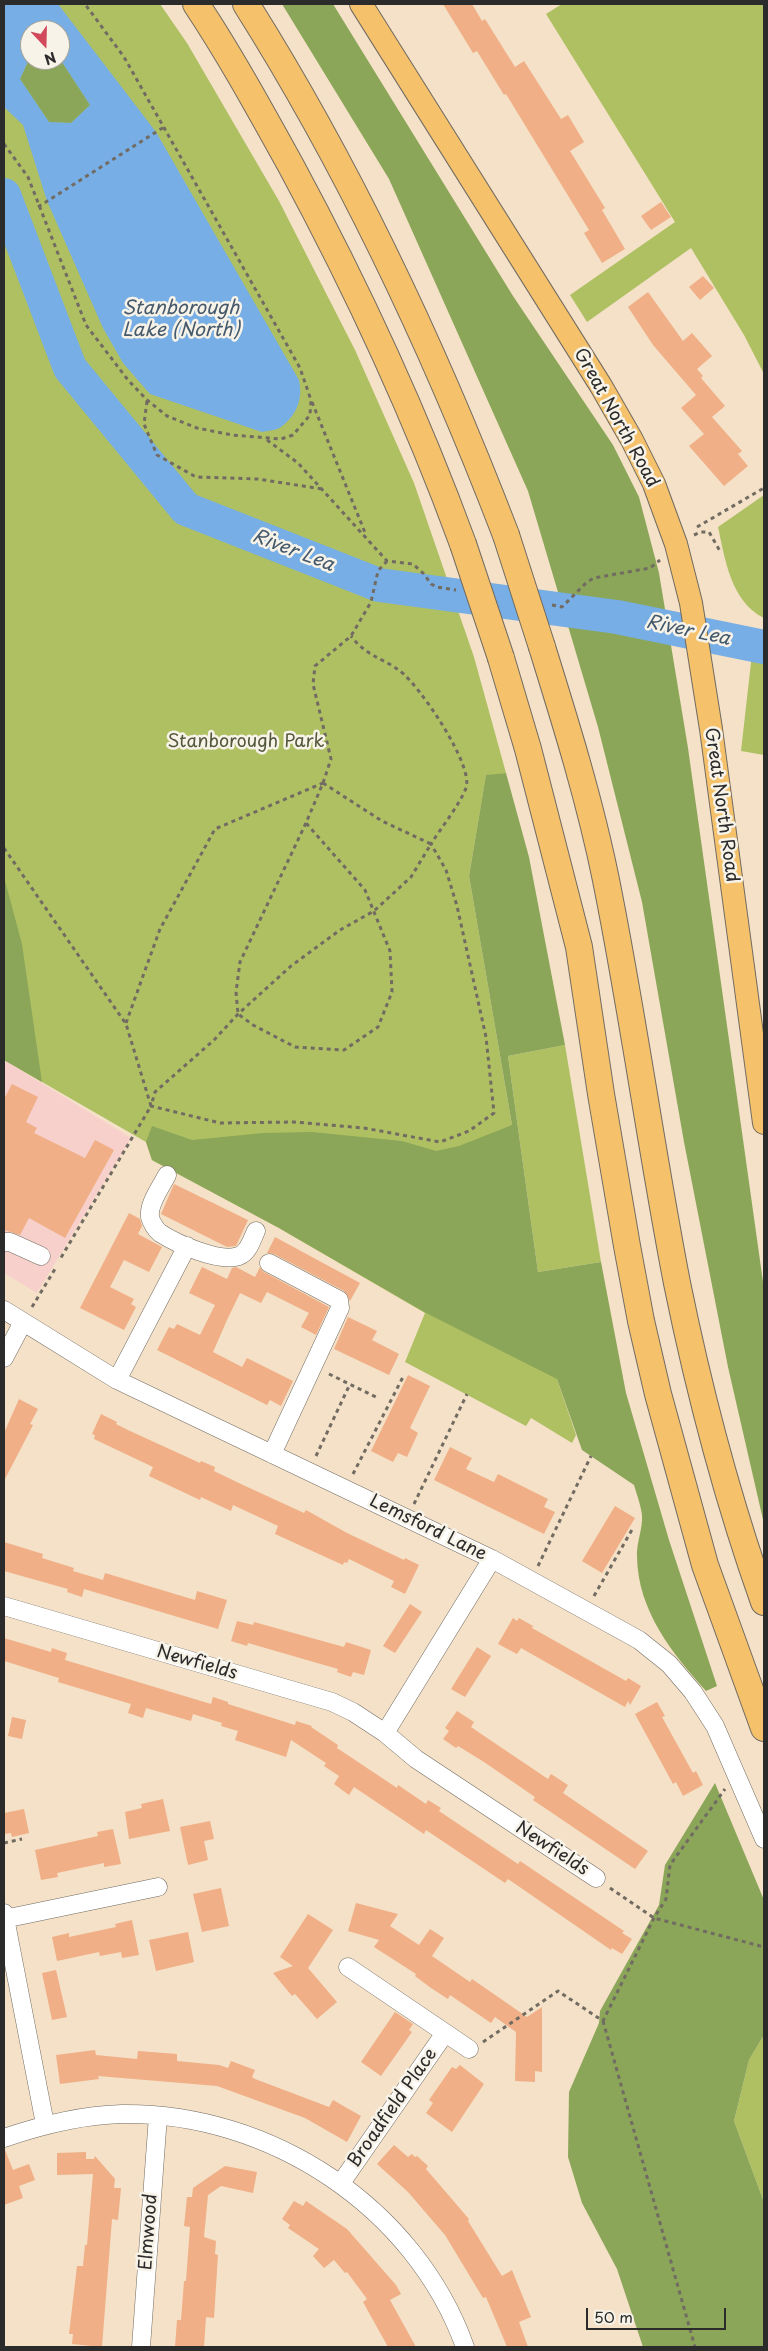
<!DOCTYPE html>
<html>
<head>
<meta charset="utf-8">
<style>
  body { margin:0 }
  #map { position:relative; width:768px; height:2351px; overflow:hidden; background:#f4e1c7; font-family:"Playpen Sans",sans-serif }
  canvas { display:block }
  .frame { position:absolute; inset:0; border:5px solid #2b2b2b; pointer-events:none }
  .north { position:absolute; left:20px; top:20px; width:50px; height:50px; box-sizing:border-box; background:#f7f3e8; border:1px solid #a5a39c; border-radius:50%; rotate:159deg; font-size:14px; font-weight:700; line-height:20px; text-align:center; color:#2b2b2b }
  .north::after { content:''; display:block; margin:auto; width:18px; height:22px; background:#d1495b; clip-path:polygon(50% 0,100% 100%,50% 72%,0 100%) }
  .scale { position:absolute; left:586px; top:2308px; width:140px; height:22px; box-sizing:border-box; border:2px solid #2b2b2b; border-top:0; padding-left:6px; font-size:15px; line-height:18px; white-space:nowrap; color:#2b2b2b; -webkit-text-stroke:4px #f7f3e8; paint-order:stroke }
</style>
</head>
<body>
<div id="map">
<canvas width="768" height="2351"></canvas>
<div class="frame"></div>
<div class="north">N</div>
<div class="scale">50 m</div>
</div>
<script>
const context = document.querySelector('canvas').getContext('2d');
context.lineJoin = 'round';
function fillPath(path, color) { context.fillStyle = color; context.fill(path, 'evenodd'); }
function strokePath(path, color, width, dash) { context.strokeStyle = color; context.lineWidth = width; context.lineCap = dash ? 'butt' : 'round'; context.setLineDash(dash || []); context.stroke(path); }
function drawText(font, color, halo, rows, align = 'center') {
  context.font = font + ' "Playpen Sans",sans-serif'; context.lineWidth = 5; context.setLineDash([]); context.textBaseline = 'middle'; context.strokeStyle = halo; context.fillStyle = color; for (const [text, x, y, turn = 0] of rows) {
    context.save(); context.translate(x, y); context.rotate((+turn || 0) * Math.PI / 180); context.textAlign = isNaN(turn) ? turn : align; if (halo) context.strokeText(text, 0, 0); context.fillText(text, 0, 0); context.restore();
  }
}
const built = new Path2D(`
  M4,1060L131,1138L37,1293L4,1273Z`);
const green = new Path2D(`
  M4,4H160L187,43L279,201L355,350L414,483L474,657L506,773L486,776L469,876L512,1125L533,1293L557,1379L576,1435L572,1443L531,1418L526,1426L405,1362L425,1313L279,1228L152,1160L146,1142L4,1060ZM30,30H60V60H30Z
  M562,4H764V374L744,335L691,248L587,322L570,295L675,222L546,14Z
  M764,495V618C731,602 725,559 718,527Z
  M753,645L764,647V755L741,751Z
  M565,1045L601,1262L538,1272L508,1056Z
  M764,2035V2202L734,2121L749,2060Z`);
const forest = new Path2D(`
  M282,4H333L513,296L613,445L639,497L659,573L688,748L764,1289V1524L728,1367L684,1142L642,902L598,727L528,491L389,179Z
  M30,57V60L60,59L90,105L71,123L49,122L20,79Z
  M506,773L529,857L565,1045L508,1056L538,1272L601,1262L626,1393L669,1540L717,1686L706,1691C672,1653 638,1611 637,1557C636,1543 643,1529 642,1515C641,1506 637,1495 634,1485L582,1450L557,1379L426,1313L279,1228L152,1160L146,1142L152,1126L192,1140L263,1133L312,1132L402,1141L436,1151L459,1146L512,1125L469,876L486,775Z
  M4,877L22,944L42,1082L4,1060Z
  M715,1783L764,1900V2035L749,2060L734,2121L764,2202V2347H643L617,2269L582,2203L568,2157L569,2092L599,2023L600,2011L659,1905L665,1865Z`);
const water = new Path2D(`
  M4,4H58L156,132L299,380C303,399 297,415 281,427C277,430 267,431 262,432L150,394L123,363L103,328L47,201L23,125L4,107ZM30,30H60V59L90,105L71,123L49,122L20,79L30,57Z`);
const river = new Path2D(`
  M4,195L70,368L186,509L379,585L617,617L764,647`);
const building = new Path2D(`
  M443,4H472L482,21L485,19L515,67L524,61L561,119L568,115L584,142L570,151L605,208L602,210L625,249L602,263L584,233L589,230L506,94L504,95L477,51L473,53Z
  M661,202L671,217L651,230L641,216Z
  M703,276L714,288L700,300L689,287Z
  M648,292L683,341L692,333L712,356L697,369L703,376L701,378L725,406L712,417L742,451L738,454L748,466L724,486L689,446L704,434L681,408L696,395L653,345L628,307Z
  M12,1084L38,1097L26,1122L37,1128L34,1133L85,1158L95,1140L114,1150L65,1238L29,1218L20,1235L4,1230V1099Z
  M174,1184L248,1220L236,1246L227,1247L161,1214Z
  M129,1213L140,1219L142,1226L138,1234L162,1247L149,1272L124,1260L110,1287L134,1299L131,1304L136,1307L124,1330L80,1308Z
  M275,1237L360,1283L350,1301L344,1291L274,1254L267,1253Z
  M202,1267L227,1279L232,1268L236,1267L255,1277L260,1267L264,1272L329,1307L316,1335L301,1327L309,1313L267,1292L261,1303L240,1293L227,1320L213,1352L242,1367L247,1358L293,1381L281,1406L270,1400L267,1405L157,1350L169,1327L174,1329L177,1324L200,1335L215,1305L189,1293Z
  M348,1317L377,1331L372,1340L399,1354L389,1375L334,1349Z
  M408,1375L430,1386L410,1428L418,1433L407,1457L398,1453L393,1462L371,1451Z
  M19,1399L38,1409L30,1424L33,1425L4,1481V1433Z
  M101,1414L117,1422L116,1424L130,1431L200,1463L201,1461L215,1467L214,1471L243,1485L304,1513L306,1510L347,1533L404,1560L405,1558L419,1565L405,1594L391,1587L394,1581L349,1559L347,1563L344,1562L343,1565L275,1534L278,1526L233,1505L231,1511L201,1497L200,1500L149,1476L153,1467L94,1439L95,1435L92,1434Z
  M450,1447L472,1458L466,1469L494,1482L498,1474L548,1499L544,1507L555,1512L544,1534L434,1480Z
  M615,1506L635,1518L602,1573L582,1561Z
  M4,1542L43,1554L42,1558L74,1568L73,1571L103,1580L105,1573L195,1600L197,1591L227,1600L218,1629L84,1589L82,1597L67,1592L68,1589L4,1571Z
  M410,1604L422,1612L395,1653L383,1646Z
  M513,1618L517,1621L519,1618L533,1626L532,1628L626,1681L628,1678L641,1686L630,1705L628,1701L625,1707L521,1648L517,1654L498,1644Z
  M237,1621L253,1625L254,1622L344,1647L346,1642L371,1650L364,1675L353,1672L351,1677L337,1672L338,1669L248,1643L247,1646L231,1641Z
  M4,1638L51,1652L52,1648L67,1653L65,1660L211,1704L213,1697L228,1702V1704L295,1725L296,1721L312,1726L311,1727L338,1745L337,1748L397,1788L398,1785L426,1804L428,1800L441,1808L439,1811L518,1864L520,1861L624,1931L622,1933L632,1939L622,1954L612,1948L611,1950L508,1879L505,1883L426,1830L424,1834L354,1787L349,1795L334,1784L339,1776L324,1766L326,1763L291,1740L286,1757L235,1740L238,1731L221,1726L222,1723L193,1714L191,1721L146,1708L143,1718L128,1713L131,1704L58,1682L59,1678L4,1661Z
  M477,1647L491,1656L465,1697L451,1689Z
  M657,1702L665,1716L662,1717L693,1773L696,1771L703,1785L683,1796L676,1782L673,1784L635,1714Z
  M457,1711L474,1722L471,1727L496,1744L548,1779L551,1774L568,1785L563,1793L648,1851L635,1869L533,1800L535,1797L484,1762L458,1746L456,1748L443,1739L449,1731L445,1728Z
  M12,1717L26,1720L22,1739L8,1736Z
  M163,1799L170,1831L129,1839L125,1812L142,1808L141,1804Z
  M24,1809L29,1833L12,1837L11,1833L4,1834V1813Z
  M210,1821L214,1839L204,1841L208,1860L188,1865L180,1827Z
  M113,1829L121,1864L104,1867V1863L57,1873L58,1877L41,1880L35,1850L98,1836L97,1832Z
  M221,1888L229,1926L202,1932L193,1894Z
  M356,1903L398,1914L390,1926L419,1945L430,1929L444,1938L432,1956L470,1982L472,1979L527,2017L542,2007V2072L535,2071V2082L515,2081L516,2032L495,2017L491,2023L450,1995L448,1999L431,1988L415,1976L416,1974L374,1947L379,1940L348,1931Z
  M308,1914L333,1930L308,1968L337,2002L317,2019L295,1994L292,1996L273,1973L293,1966L280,1957Z
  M132,1920L139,1955L122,1958L121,1952L100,1956L99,1952L57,1961L52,1937L69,1933V1937L116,1927L115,1924Z
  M188,1932L194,1962L156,1971L149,1940Z
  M56,1970L67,2017L52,2020L42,1973Z
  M395,2012L413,2024L409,2030L412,2032L381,2076L361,2062Z
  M95,2050L96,2055L137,2059L138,2051L177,2054V2061L219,2065L228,2068L231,2061L255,2070L252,2077L255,2079L329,2107L333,2100L361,2116L347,2142L305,2118L217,2086L98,2076L99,2079L60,2084L56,2055Z
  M460,2065L484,2084L452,2132L426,2113L433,2103L429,2100L452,2067L456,2069Z
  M394,2145L408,2157L412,2154L415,2157L417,2156L428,2166L426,2169L469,2219L468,2221L502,2276L512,2270L531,2317L519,2322L528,2347H507L486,2297L483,2298L445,2235L408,2192L377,2164Z
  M5,2150L13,2170L29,2164L35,2180L19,2186L23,2198L4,2205Z
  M86,2152V2159H94L95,2156L115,2179L114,2188H121L118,2220L112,2219L102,2347L72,2344L73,2334H69L77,2266H83L85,2245H87L93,2174L57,2175V2153Z
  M225,2166L257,2172L253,2193L221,2186L208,2195L204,2237L216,2241L215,2254L218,2255L214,2318L206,2317L204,2347H175L177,2320H181L184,2281H186L190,2227L184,2226L187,2197H192L193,2188Z
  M294,2201L303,2206L306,2201L347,2229L396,2285L401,2294L390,2300L416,2347H388L363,2302L367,2299L347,2272L345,2273L334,2260L324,2268L313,2256L319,2249L288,2228L290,2225L282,2219Z`);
const path = new Path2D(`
  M4,144L28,177L86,325L128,380L147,400L167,416L197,428L232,435L281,439L293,435L310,415L311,400L300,368L124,57L85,4
  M38,207L164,127
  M147,401L144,424L157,455L196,477L258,479L322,489
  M312,402L366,535
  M267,440L298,463L387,561L413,564L424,574L431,584L437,587L456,590
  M697,527L764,488
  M694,535L701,532H709L720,551
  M552,605L562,607L587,582L594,578L650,568L660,560
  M323,783L382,821L431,844L411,877L374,911L340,930L291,966L238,1014L214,1040L155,1092L151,1106L220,1123L294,1122L364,1128L440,1142L469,1131L494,1113L486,1037L457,906L446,870L431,844C441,828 460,804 466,788C474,765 419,685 400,671C381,657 366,656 351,636
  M306,823L240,962L236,992L238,1014L253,1025L295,1047L344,1050L378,1027L392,992L390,951L365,890L306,823L323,783L331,759L313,684L315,666L351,636L371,602L378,571L387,561
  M4,848L126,1024L151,1106L59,1261
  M126,1023L160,929L215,829L323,783
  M32,1307L55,1269
  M329,1374L376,1397
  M316,1456L350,1384
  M353,1474L403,1377
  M414,1504L467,1394
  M538,1566L591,1456
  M594,1596L633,1528
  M4,1843L22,1839
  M610,1888L654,1918L764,1947
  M603,2021L695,2347
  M483,2042L558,1991L603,2021L654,1918L666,1899L670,1865L725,1789`);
const minor = new Path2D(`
  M167,1175C161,1187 148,1204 150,1217C151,1222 156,1230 160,1233C177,1244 220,1263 239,1256C249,1252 252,1239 256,1231
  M4,1242H10L41,1256
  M269,1263L339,1300L340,1308L272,1454
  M4,1310L117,1380L492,1559L639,1640L669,1664L693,1692L715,1726L764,1839
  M4,1358L23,1322
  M117,1380L187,1246
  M4,1606L332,1702L353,1712L385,1733L416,1759L596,1878
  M385,1733L492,1559
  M4,1913L45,2124
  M4,1919L158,1887
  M348,1967L469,2049
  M4,2138C42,2125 81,2115 122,2114C270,2112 415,2207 465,2347
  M341,2183L445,2033
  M141,2347L158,2116`);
const major = new Path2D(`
  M361,4L601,386L632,440L654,484L676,544L691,603L711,729L764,1123`);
const highway = new Path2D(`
  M196,4C230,55 260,110 290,164C356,286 415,413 463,544
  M246,4C352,172 435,350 506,535
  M542,647C566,724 590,801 606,880C633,1014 651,1149 677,1283C699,1391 727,1498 764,1602
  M501,658L528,749L579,947L601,1094L627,1246L641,1321L658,1394L705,1565L764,1728`);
const highwayBridge = new Path2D(`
  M506,535L542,647
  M463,544L501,658`);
const streetNames = [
  ["Great North Road",616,418,61],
  ["Great North Road",721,805,82],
  ["Lemsford Lane",428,1528,26],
  ["Newfields",197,1663,16],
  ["Newfields",552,1849,33],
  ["Broadfield Place",393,2108,-55],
  ["Elmwood",149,2232,-86]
];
const parkNames = [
  ["Stanborough Park",246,742]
];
const waterNames = [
  ["Stanborough",181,309],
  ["Lake (North)",181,331],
  ["River Lea",293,551,21],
  ["River Lea",688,631,12]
];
fillPath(built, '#f7d0cc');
fillPath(green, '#afc063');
fillPath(forest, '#8ba659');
fillPath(water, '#76aee5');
strokePath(river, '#76aee5', 34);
fillPath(building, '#f0af86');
strokePath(minor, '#716b62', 19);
strokePath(major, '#716b62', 24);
strokePath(highway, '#716b62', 28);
strokePath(path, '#716b62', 3, [4, 4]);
strokePath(minor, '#fff', 18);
strokePath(major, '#f5c16b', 22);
strokePath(highway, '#f5c16b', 26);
strokePath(highwayBridge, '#716b62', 28, []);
strokePath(highwayBridge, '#f5c16b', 26);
drawText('18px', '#2b2b2b', '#f7f3e8', streetNames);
drawText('18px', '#53583c', '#f7f3e8', parkNames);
drawText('italic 19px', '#45596c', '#f7f3e8', waterNames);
</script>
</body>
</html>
